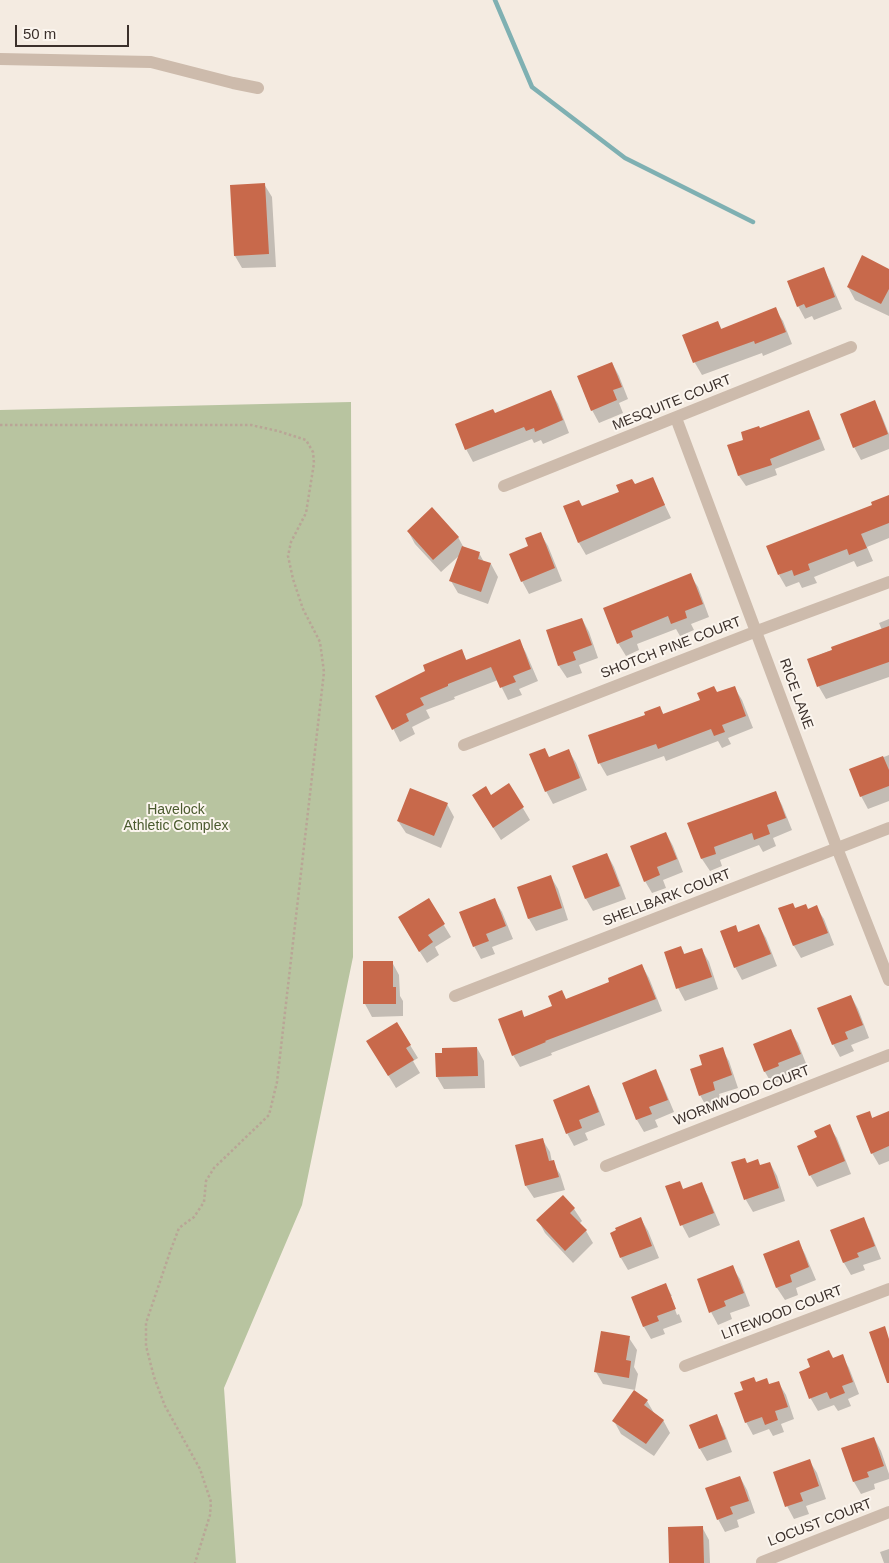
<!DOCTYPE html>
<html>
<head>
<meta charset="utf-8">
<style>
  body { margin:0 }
  #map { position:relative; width:889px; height:1563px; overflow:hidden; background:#f4ebe1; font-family:Arial,sans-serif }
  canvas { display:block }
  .scale { position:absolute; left:15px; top:25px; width:114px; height:22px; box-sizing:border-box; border:2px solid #3b302b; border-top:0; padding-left:6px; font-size:15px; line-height:18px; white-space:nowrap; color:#3b302b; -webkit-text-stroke:4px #fbf5ee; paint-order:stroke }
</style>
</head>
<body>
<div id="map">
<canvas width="889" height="1563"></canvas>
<div class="scale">50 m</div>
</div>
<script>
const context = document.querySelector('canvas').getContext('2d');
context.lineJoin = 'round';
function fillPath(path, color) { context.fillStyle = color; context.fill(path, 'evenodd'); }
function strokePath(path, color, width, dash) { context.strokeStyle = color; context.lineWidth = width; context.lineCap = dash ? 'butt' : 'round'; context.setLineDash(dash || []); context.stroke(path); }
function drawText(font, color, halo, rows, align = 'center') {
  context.font = font + ' Arial,sans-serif'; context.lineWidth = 4; context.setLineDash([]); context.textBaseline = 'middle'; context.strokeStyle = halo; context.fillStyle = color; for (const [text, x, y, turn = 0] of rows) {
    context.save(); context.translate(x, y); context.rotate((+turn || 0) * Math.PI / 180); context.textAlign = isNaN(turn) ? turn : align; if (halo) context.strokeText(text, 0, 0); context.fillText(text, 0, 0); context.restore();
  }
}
const green = new Path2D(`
  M351,402L353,957L302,1205L224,1388L236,1563H0V410Z`);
const shadow = new Path2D(`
  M264,184L272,197L276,267L242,268L235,256L231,186Z
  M823,268L830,281L842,309L814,320L812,316L805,319L798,306Z
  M889,270V316L855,300L848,287Z
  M775,309L783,321L792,344L763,356L762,353L702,375L695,363L684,335L718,322L722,330Z
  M612,363L619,376L628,399L619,403L623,413L599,423L592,410Z
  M551,392L558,404L569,433L543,444L541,440L534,443L532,439L473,462L466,449L495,414Z
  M874,402L881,414L889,434V449L861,460L854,447Z
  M808,411L814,422L825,450L775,469L777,475L746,486L739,476L729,446L745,440L760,430Z
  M652,478L671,518L586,555L579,543L565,507L582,508Z
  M889,496V538L867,547L873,561L857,567L854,561L814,577L817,583L802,588L799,582L786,587L779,575L874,505Z
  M408,531L458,537L464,548L479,553L484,562L491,564L498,577L488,604L458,593L451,581L461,554L441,572L415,544Z
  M540,533L548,546L562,581L529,594L522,581L530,547Z
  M690,575L698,587L709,617L691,624L694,630L680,636L676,629L637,644L639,650L626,656L618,643L605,609Z
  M582,619L589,632L598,658L579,665L582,673L567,678L559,666L547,631Z
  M889,619V677L826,699L819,687L809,659L882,630L879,623Z
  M519,640L526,653L538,681L519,689L522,695L508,700L498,680L454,697L455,699L426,710L430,718L412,727L415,734L400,742L377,697L427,672L462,651L467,661Z
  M734,687L742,700L753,728L728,738L731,744L722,748L718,741L666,761L664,756L607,776L600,764L590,736L647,716L660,708L664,715Z
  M569,751L576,763L587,790L553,804L546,791L550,758Z
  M889,755V801L868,809L861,796L851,770Z
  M509,785L530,820L501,840L480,807L491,796Z
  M775,792L782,805L792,830L773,838L776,846L763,852L759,845L720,860L722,866L710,871L702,859L689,823Z
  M447,804L454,817L441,848L406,833L398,821Z
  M666,833L673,846L683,872L663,880L666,888L652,893L645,881Z
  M607,854L614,867L626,899L593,911L586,899L574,867Z
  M551,877L558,889L568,920L536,931L529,919L519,888Z
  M428,899L451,937L435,947L439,955L427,963L406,930Z
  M494,899L502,912L513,939L492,947L495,954L481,959L474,946Z
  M816,907L824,919L834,945L801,958L794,946L795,910H808Z
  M735,926L739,933L759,926L766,938L777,966L742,980L735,967Z
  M681,947L685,955L702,950L709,962L718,989L685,1001L678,988Z
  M392,962L399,975L400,996L403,1001V1016L372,1017L365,1004Z
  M642,966L649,978L662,1011L551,1053L552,1055L520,1067L513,1055L521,1011L525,1018L611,982Z
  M851,996L858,1009L869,1038L851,1045L854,1051L840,1057L833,1044Z
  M790,1030L798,1043L807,1066L784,1076L785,1079L772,1084L765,1072L754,1045Z
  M410,1045L418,1058L413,1061L420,1073L396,1088L375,1054Z
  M477,1048L484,1061L485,1088L444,1089L437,1077Z
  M722,1049L729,1061L738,1088L719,1094L722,1103L707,1108L700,1095L704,1065Z
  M655,1071L662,1083L674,1112L655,1120L658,1127L644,1132L637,1120Z
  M588,1087L595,1099L605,1125L585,1133L588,1140L574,1146L567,1133Z
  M869,1112L873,1119L889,1112V1161L879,1165L872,1153Z
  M829,1126L837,1138L851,1174L817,1187L810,1175L819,1138Z
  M542,1139L550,1152L552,1162L560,1174L565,1190L534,1198L526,1186Z
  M733,1163L760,1166L770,1163L777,1176L785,1201L753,1212L746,1200Z
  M701,1184L708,1196L720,1225L689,1238L682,1225L684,1190Z
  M563,1196L574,1209L582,1221L579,1224L586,1231L593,1243L573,1263L545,1233L538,1220Z
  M641,1219L648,1231L659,1258L628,1270L621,1258Z
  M863,1219L870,1231L881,1259L863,1265L865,1270L851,1275L844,1263L832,1230Z
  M798,1241L805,1254L816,1280L796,1288L798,1295L785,1300L777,1288L764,1255Z
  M732,1267L740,1279L750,1306L730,1313L732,1319L718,1325L711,1312Z
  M665,1284L672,1296H670L677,1315L679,1314L682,1322L663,1329L665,1334L651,1339L644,1327L632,1297Z
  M629,1338L637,1350L634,1367L638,1374L635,1390L603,1384L596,1372Z
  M842,1356L849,1368L859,1394L848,1399L851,1406L838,1411L834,1405L818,1411L811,1399L800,1372Z
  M778,1382L786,1395L794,1419L781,1424L784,1432L773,1436L769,1429L753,1435L746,1422L756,1383L770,1386Z
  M647,1401L654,1413L663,1420L670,1433L654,1456L621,1434L614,1421Z
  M716,1416L723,1428L732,1452L707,1461L700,1449Z
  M874,1438L881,1451L889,1474V1479L874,1484L875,1489L861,1494L854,1482L842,1449Z
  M809,1460L817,1473L826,1499L806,1506L809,1514L794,1519L787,1506L775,1473Z
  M740,1477L747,1490L755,1513L737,1520L739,1527L725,1532L718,1519Z
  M702,1527L709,1540L710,1563H671Z
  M889,1549V1563H884L880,1552Z`);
const stream = new Path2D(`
  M495,0L532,87L625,158L753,222`);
const building = new Path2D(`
  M265,183L269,254L234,256L230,185Z
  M862,255L889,269V289L881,304L847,287Z
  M824,267L835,297L806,308L804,304L797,307L787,281Z
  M776,307L786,332L755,344L754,341L693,363L682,335L718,321L721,329Z
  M612,362L622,387L613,390L617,400L591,411L577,376Z
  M551,390L563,420L535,432L534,428L526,431L524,427L465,450L455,424L493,409L495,413Z
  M875,400L888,434L853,448L840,414Z
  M809,410L820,439L770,459L772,465L738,476L727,445L743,440L741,432L759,426L760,428Z
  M653,477L665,505L578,543L563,506L579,500L582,506L619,492L616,485L632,479L635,484Z
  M889,495V523L861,534L867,548L849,555L847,549L808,564L810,570L794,576L792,570L778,575L766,546L872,505L871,502Z
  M432,507L459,537L433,560L407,531Z
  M541,532L555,568L521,582L509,554L528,546L525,538Z
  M462,546L480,552L478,559L491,563L481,592L449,581Z
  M691,573L703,604L685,611L687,618L671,624L668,616L631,631L633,637L617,644L603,608Z
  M582,618L592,645L573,652L576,660L558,666L546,630Z
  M889,626V662L817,687L807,659L832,650L831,647Z
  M520,639L531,669L513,676L516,682L500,688L491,667L448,684V686L420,698L424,705L406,714L409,721L392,730L375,696L425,671L423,665L462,649L466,660Z
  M714,686L717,692L735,686L746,716L722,725L725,732L714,736L711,729L658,749L656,744L598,764L588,735L645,715L644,712L660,706L663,714L700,700L697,693Z
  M545,748L549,757L569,749L580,778L545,792L529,754Z
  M883,756L889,770V786L860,797L849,769Z
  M509,783L524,807L493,828L472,795L486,786L491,795Z
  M410,788L448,803L434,836L397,821Z
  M776,791L786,818L767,825L770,834L754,840L752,833L714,847L716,854L701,859L687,823Z
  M666,832L677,859L657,867L660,875L644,882L630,846Z
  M607,853L620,886L585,899L572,866Z
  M551,875L562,908L528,919L517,887Z
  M429,898L445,924L428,935L433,942L419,952L398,917Z
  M495,898L506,926L486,934L489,941L473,947L459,912Z
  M793,903L795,908L806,904L808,909L817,905L828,933L793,946L778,908Z
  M759,924L771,954L734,968L720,931L736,925L738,932Z
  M681,946L684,954L702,948L712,977L676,989L664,952Z
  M363,961H393V987H396V1004H363Z
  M642,964L656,999L545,1041L546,1042L512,1056L498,1019L522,1010L524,1017L552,1006L548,996L562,990L566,999L609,982L608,978Z
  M851,995L863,1025L845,1032L848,1039L832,1045L817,1008Z
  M397,1022L411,1045L406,1048L414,1060L388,1076L366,1041Z
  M791,1029L801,1054L778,1063L779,1066L764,1072L753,1044Z
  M477,1047L478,1076L436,1077L435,1053H442V1048Z
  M723,1047L732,1075L713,1082L715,1090L699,1096L690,1069L702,1065L699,1055Z
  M656,1069L668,1100L649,1107L652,1114L636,1120L622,1083Z
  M589,1085L599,1112L579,1120L582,1128L566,1134L553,1100Z
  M870,1111L872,1118L889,1111V1146L871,1154L856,1116Z
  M830,1124L845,1161L809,1176L797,1146L817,1137L814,1131Z
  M543,1138L549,1161L554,1160L559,1177L525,1186L515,1145Z
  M745,1158L747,1163L758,1159L760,1165L770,1162L779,1188L744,1200L731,1162Z
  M680,1181L683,1189L702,1182L714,1213L680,1226L665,1186Z
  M563,1195L575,1208L570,1213L587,1230L565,1251L536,1220Z
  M641,1217L652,1246L620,1258L610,1233L616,1230L615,1228Z
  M864,1217L875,1246L857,1253L859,1257L843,1263L830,1230Z
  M799,1240L809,1267L790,1275L792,1282L776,1288L763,1254Z
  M733,1265L744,1293L724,1301L726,1306L709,1313L697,1279Z
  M666,1283L676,1309L657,1316L659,1321L643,1327L631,1297Z
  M885,1326L889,1339V1383H887L869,1332Z
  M601,1331L630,1336L626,1360L631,1361L629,1378L594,1372Z
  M829,1350L833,1358L843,1354L853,1382L842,1386L845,1393L830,1399L827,1392L809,1399L799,1372L810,1367L807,1359Z
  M754,1377L756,1382L767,1378L769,1384L779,1381L788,1407L775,1411L778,1420L765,1425L762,1417L745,1423L734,1393L743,1390L740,1382Z
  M634,1390L648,1400L644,1405L664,1420L646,1444L612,1421Z
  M717,1414L726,1439L699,1449L689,1425Z
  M874,1437L884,1466L867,1472L869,1477L853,1482L841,1448Z
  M810,1459L819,1486L800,1493L803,1501L785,1507L773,1472Z
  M740,1476L749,1501L730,1507L733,1514L717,1520L705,1488Z
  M703,1526L704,1563H669L668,1527Z`);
const path = new Path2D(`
  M0,425H251L278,431L306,440L313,452L314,463L306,513L291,542L288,556L293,579L303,609L320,642L324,672L277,1082L269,1115L214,1168L206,1181L204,1202L194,1217L179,1228L170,1252L146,1323V1346L154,1377L165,1406L200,1469L211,1502L210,1515L195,1563`);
const minor = new Path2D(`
  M0,59L151,62L233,83L258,88
  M676,418L837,848L889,980
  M504,486L851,347
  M464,745L757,631L889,582
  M455,996L889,828
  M606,1166L889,1055
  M685,1366L889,1289
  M762,1562L889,1512`);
const streetNames = [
  ["MESQUITE COURT",672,403,-22],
  ["SHOTCH PINE COURT",671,648,-21],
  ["RICE LANE",796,694,70],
  ["SHELLBARK COURT",667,898,-21],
  ["WORMWOOD COURT",742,1096,-21],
  ["LITEWOOD COURT",782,1313,-21],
  ["LOCUST COURT",820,1523,-21]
];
const parkNames = [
  ["Havelock",176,810],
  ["Athletic Complex",176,826]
];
fillPath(green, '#b8c4a0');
fillPath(shadow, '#0003');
strokePath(stream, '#7fb0b2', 4.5);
fillPath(building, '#c8694b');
strokePath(path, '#b9a596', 2.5, [2.5, 2.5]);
strokePath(minor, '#cdbbac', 12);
drawText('14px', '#3b302b', '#fbf5ee', streetNames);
drawText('14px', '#4a5a2e', '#fbf5ee', parkNames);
</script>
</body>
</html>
